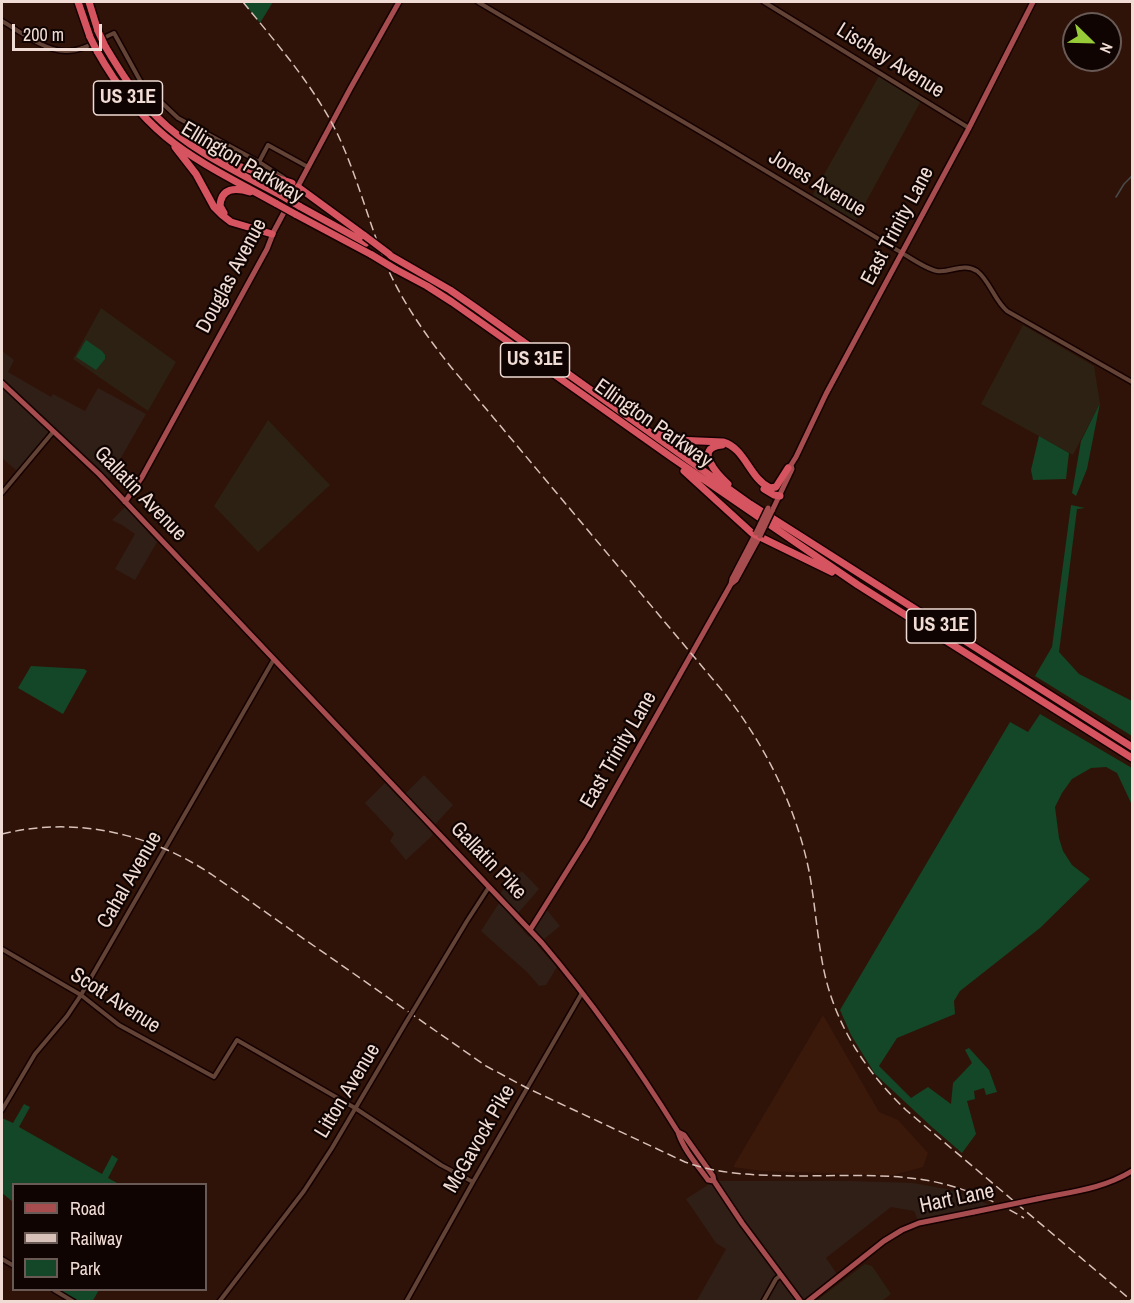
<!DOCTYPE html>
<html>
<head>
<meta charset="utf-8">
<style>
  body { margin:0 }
  #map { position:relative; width:1134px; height:1303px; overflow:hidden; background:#2f1308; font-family:"Archivo Narrow",sans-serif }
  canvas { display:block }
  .frame { position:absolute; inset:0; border:3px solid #f0dcd4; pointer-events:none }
  .legend { position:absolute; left:12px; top:1183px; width:195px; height:108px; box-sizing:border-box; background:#0f0402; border:2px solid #695a56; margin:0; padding:8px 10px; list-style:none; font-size:18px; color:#f0dcd4 }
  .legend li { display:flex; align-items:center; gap:12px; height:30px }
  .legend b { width:30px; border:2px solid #695a56 }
  .north { position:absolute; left:1062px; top:12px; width:60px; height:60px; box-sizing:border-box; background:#0f0402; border:2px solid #695a56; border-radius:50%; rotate:113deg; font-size:16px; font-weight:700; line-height:24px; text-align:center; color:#f0dcd4 }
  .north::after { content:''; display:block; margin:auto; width:21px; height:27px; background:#97cc38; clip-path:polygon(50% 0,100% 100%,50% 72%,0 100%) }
  .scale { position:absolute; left:12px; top:24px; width:90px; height:27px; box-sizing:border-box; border:3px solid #f0dcd4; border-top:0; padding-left:8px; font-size:18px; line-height:21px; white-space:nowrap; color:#f0dcd4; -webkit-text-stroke:4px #0f0402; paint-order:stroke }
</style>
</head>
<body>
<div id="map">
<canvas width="1134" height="1303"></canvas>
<div class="frame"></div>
<ul class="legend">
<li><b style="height:8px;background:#a74d4f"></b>Road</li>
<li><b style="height:8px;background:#d7c1b9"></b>Railway</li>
<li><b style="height:16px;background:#134727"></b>Park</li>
</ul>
<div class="north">N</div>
<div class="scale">200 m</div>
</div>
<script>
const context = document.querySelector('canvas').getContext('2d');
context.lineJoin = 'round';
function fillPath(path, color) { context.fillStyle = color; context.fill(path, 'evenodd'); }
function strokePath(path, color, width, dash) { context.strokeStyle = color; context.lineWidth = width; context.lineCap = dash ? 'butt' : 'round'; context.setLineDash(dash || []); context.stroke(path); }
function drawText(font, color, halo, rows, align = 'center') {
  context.font = font + ' "Archivo Narrow",sans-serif'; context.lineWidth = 4.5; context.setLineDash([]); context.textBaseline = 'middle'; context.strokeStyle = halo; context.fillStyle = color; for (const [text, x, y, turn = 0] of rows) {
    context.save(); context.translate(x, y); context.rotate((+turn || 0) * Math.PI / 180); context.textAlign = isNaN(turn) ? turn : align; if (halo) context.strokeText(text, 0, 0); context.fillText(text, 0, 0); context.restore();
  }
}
const commercial = new Path2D(`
  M2,351L14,360L8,372L51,397L53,394L85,411L98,388L146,414L107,482L53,432L17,471L2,458Z
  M124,508H126L157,542L135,580L115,569L135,534L122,525L112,520Z
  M424,775L453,805L430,830L433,835L406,860L390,841L394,834L365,803L385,783L400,799Z
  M522,871L539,889L513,919L529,937L547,910L560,926L537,945L557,967L546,985L539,986L528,973L481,931L499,903L501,892Z
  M714,1181H853L913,1183L946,1189L971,1197L996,1208L919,1223L914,1211L891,1207L826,1258L839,1277L807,1301L696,1302L726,1249L716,1243L686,1199Z`);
const built = new Path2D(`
  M823,1015L879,1112L898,1120L928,1153L923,1167L893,1175L763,1171L733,1167Z`);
const education = new Path2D(`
  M880,74L922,99L854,224L811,198Z
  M101,308L176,362L148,411L73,359Z
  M1023,325L1094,366L1100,403L1073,455L981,404Z
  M268,420L330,485L258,552L214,506Z
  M865,1264L872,1266L891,1294L882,1301H816Z`);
const green = new Path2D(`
  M243,2H273L260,23Z
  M86,340L102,351L105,355V359L96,370L76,357Z
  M1100,403L1087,469L1076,496L1072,493L1081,441Z
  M1039,436L1069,453L1066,479L1033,480L1031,470Z
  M1071,505L1085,508L1077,509L1059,652L1079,674L1132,701V736L1035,676L1052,647Z
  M31,666L84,669L87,671L63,714L18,688Z
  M1040,714L1132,768V805L1117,773L1106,767L1091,768L1072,779L1062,793L1055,807L1059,838L1063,851L1072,865L1090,879L1040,928L960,991L954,1001L955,1014L897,1038L879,1066L911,1098L928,1087L951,1104L953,1083L972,1063L965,1050L969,1048L989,1070L997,1092L986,1095L984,1088L974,1091L975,1099L967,1101L976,1134L962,1153L933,1128L875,1074L851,1035L840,1010L1010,722L1028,732Z
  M24,1104L30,1107L19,1127L102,1174L112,1155L118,1159L108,1178L119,1184H14L13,1202L2,1193V1118L13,1123Z
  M58,1290H99L92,1302L79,1301Z`);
const stream = new Path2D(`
  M1116,197L1124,184L1132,176`);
const minor = new Path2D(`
  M478,2C560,51 644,98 726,147C783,181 840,216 897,250C908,256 925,269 937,271C951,273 963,262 977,271C990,281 994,300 1007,311L1132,382
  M764,2L969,128
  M2,21C19,31 45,51 65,51C81,52 99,40 114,33L142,84L178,118L259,162L284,178
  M259,162L268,145L308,167
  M2,493L53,432
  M2,949L81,995L119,1025L214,1077L237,1040L355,1108L441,1165L473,1182
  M413,1011L467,921L489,887
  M2,1110L35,1054L67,1016L81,995L274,659
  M2,1259L14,1266
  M54,1290L74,1302
  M219,1302L304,1191L332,1148L408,1019
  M406,1302L473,1182L582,993
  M763,1302L776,1279L781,1275`);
const major = new Path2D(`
  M2,383L99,474L542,943C592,1002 637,1066 678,1132C683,1149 698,1166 708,1180L714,1181
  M787,469L791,465L796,457L826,394L969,128L1033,2
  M125,502L142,477L267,249L274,231L350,89L399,2
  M772,511L792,469L791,465
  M731,584L736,580L760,536
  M530,930L587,839L731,584L732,579L756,533
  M678,1132L684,1135L713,1176L714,1181L742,1223L801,1302
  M1037,1199C1070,1192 1103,1189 1132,1171
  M807,1302L884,1241L902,1230L919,1223L974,1212`);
const highway = new Path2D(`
  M78,2L90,37
  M89,2L98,31
  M105,46C120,71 136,97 157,117C192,152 240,173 282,196
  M97,51C115,83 137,113 166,137C199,164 240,183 277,204
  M175,147L196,174L214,207L222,215L231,222L272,234
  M229,163L292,183
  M298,187L365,236
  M299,206L366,243
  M224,213L220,206C221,188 235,187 250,192
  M295,214L372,255
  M391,256L450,290L476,308L750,504L1132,747
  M395,269L427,286L452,302L671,457L858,585L1132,758
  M655,433L676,440L723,442C745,448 750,479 770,488L776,487L788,468
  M722,445C692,448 719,476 728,484
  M684,471L752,533L832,572
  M764,489L774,495L780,496`);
const rail = new Path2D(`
  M243,2C277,44 314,86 338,135C358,178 369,224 387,267C403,303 427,337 451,367L726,695C766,747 796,807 809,871C815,903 817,935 823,966C834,1023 865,1071 906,1110L1132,1301
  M2,834C75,816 149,833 211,874L486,1066L527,1088L685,1162C721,1175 757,1175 794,1176C839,1176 886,1173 931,1181C965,1188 995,1201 1024,1218`);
const minorBridge = new Path2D(`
  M408,1019L413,1011`);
const majorBridge = new Path2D(`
  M756,533L768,508
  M760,536L772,511
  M974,1212L1037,1199`);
const highwayBridge = new Path2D(`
  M98,31L105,46
  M90,37L97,51
  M282,196L299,206
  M277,204L295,214
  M365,236L389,254
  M372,255L395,269`);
const shields = [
  [128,98,69],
  [535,360,69],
  [941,626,69]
];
const shieldNames = [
  ["US 31E",128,98],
  ["US 31E",535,360],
  ["US 31E",941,626]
];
const streetNames = [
  ["Lischey Avenue",890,61,32],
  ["Ellington Parkway",242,163,31],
  ["Jones Avenue",817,184,31],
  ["East Trinity Lane",898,226,-62],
  ["Douglas Avenue",232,276,-62],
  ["Ellington Parkway",653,424,35],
  ["Gallatin Avenue",140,494,46],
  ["East Trinity Lane",619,750,-60],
  ["Gallatin Pike",488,861,46],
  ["Cahal Avenue",130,880,-60],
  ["Scott Avenue",115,1001,33],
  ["Litton Avenue",348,1091,-59],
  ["McGavock Pike",480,1139,-60],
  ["Hart Lane",957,1199,-12]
];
fillPath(commercial, '#301f17');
fillPath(built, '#3b190a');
fillPath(education, '#2c2112');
fillPath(green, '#134727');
strokePath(stream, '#494b4b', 1.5);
strokePath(minor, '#150100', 7);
strokePath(major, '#150100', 8);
strokePath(highway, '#150100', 10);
strokePath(minor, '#634336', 4);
strokePath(major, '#a74d4f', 5);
strokePath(highway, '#d55460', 7);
strokePath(rail, '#d7c1b9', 1.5, [9, 4.5]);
strokePath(minorBridge, '#150100', 7, []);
strokePath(majorBridge, '#150100', 8, []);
strokePath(highwayBridge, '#150100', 10, []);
strokePath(minorBridge, '#634336', 4);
strokePath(majorBridge, '#a74d4f', 5);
strokePath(highwayBridge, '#d55460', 7);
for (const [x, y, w] of shields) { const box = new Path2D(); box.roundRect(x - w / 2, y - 17, w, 34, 4.5); context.fillStyle = '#0f0402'; context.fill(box); strokePath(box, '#f0dcd4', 1.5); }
drawText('bold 20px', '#f0dcd4', null, shieldNames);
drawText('21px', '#f0dcd4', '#0f0402', streetNames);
</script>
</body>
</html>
